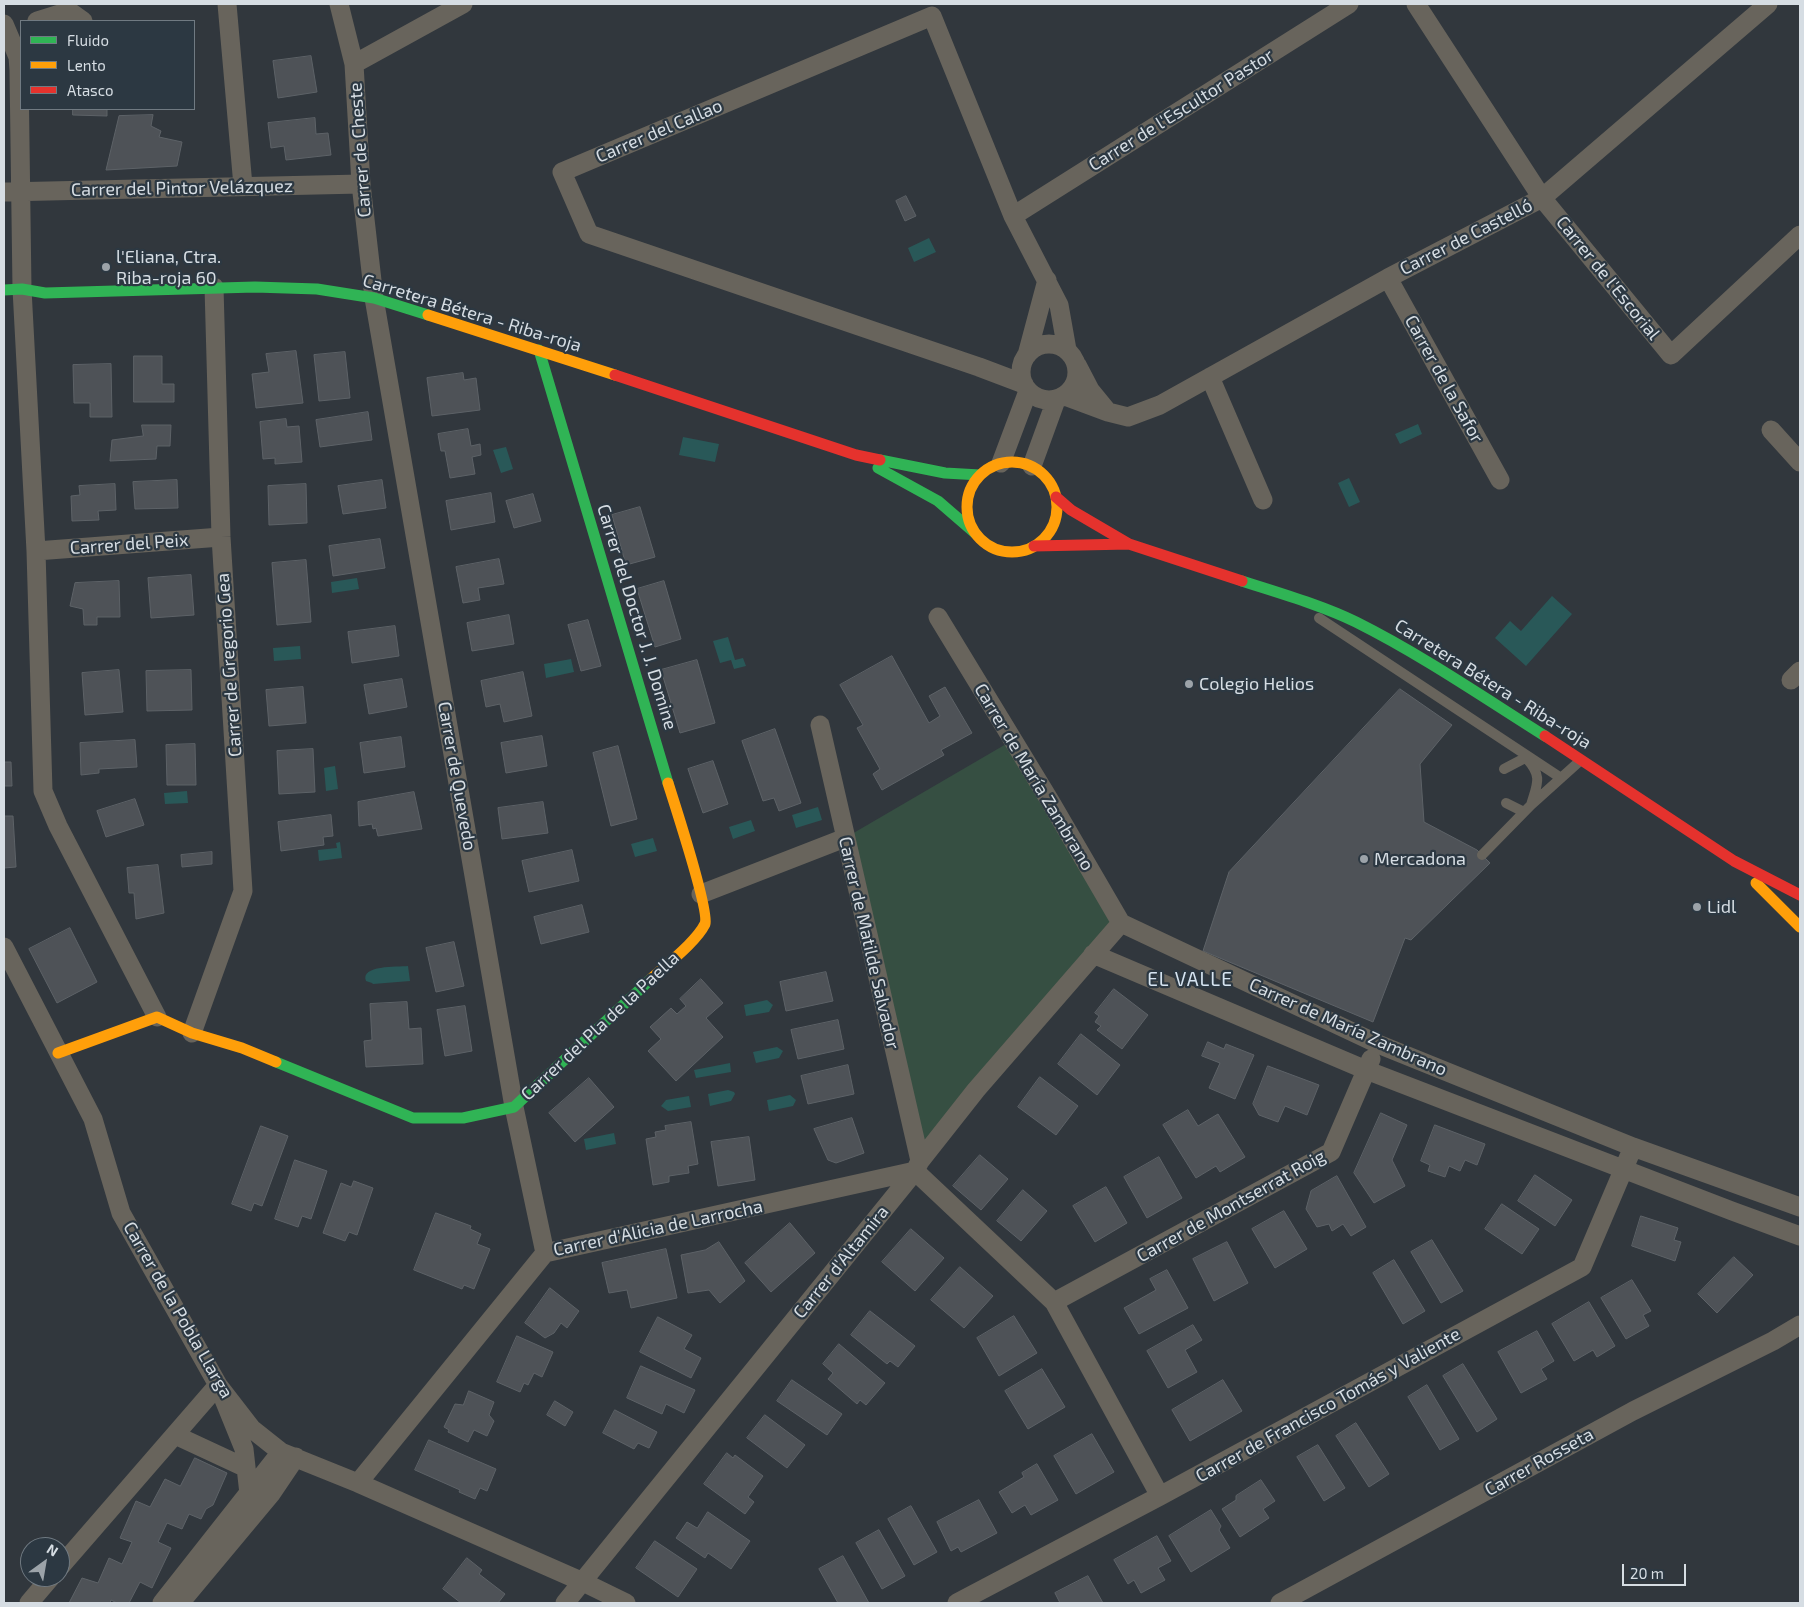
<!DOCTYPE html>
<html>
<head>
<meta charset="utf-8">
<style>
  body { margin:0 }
  #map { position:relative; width:1804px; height:1607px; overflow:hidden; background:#31373d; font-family:"Exo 2",sans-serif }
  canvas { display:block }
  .frame { position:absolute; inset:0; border:5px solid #d6dde3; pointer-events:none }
  .legend { position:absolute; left:20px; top:20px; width:175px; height:90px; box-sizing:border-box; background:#2c3842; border:1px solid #707a82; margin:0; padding:6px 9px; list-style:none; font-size:15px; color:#d6dde3 }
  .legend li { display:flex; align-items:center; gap:10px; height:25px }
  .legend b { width:25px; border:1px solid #707a82 }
  .north { position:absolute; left:20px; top:1537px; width:50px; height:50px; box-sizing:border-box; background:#2c3842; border:1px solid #707a82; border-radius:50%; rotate:32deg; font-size:14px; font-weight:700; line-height:20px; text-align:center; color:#d6dde3 }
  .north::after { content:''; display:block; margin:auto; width:18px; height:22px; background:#9ca3a9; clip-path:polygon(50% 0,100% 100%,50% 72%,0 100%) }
  .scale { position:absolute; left:1622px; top:1564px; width:64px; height:22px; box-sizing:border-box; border:2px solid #d6dde3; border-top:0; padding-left:6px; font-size:15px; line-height:18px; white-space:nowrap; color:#d6dde3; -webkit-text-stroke:4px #2c3842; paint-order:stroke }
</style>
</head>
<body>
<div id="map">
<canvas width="1804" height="1607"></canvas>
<div class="frame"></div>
<ul class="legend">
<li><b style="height:6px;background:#30b455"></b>Fluido</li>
<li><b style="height:6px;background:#ff9f0a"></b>Lento</li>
<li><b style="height:6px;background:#e5322d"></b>Atasco</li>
</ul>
<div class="north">N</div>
<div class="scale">20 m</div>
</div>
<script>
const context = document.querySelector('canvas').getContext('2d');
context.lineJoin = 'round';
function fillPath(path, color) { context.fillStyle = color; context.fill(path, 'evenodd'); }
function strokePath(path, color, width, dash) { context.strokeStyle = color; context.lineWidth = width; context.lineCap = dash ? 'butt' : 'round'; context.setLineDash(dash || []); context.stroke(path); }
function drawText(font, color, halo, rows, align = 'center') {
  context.font = font + ' "Exo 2",sans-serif'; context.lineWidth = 4.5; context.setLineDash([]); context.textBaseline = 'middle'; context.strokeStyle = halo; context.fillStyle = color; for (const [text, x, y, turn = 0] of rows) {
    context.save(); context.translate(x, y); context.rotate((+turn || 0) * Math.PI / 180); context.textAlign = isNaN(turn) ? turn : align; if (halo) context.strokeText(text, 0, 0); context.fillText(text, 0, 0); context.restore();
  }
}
const green = new Path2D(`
  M1013,740L1121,923L920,1161L845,838Z`);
const water = new Path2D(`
  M929,238L936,252L914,262L908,248Z
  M1418,424L1422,434L1400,444L1395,434Z
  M683,437L719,444L715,462L679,455Z
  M506,447L513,469L501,473L493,450Z
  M1349,478L1360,502L1349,507L1338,483Z
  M357,578L359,589L332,593L331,582Z
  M1552,596L1572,614L1526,666L1495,638L1510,621L1521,631Z
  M728,637L735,660L743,658L746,666L734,669L731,660L720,663L713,641Z
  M300,646L301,659L274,661L273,648Z
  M571,659L574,672L546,678L544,664Z
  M335,766L338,789L326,791L324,768Z
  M187,791L188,803L165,804L164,793Z
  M818,807L822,820L796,828L792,815Z
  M751,820L755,831L733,839L729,827Z
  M653,838L657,851L635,857L631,844Z
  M340,842L342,858L319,861L318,850L337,848L336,843Z
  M408,966L410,981L373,984L372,983L366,981C360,965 397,967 408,966Z
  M767,1000L773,1005L769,1012L746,1016L744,1005Z
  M777,1047L783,1051L779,1058L756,1063L753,1052Z
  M730,1063L731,1072L696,1078L694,1070Z
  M728,1090L734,1092L735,1094L731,1101L710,1106L708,1094Z
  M790,1095L796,1100L793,1106L769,1111L767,1100Z
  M689,1096L691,1107L668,1111L661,1106L666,1100Z
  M614,1133L616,1144L586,1150L584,1139Z`);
const building = new Path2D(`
  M311,56L317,92L278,98L273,61Z
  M73,109H107V116L73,115Z
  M153,115L151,126L161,131L159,137L182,142L177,166L106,170L119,116Z
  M315,118L316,134L328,133L331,155L286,160L284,146L271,148L268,123Z
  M906,196L916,216L905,221L896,201Z
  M296,351L303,403L256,408L252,374L269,372L266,354Z
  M345,352L350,398L319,401L314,355Z
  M134,356H162V384H174V402H134Z
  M111,364L112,417H90V403H74L73,365Z
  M463,373L464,380L476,378L480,410L432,416L427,378Z
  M368,412L372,440L320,447L316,420Z
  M286,419L287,427L299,426L302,462L275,464V458L263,459L260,422Z
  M142,425H171L170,446H157L156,459L110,461L112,440L143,436Z
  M468,429L471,446L480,444L481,455L472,457L475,474L450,478L445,451H441L438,434Z
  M177,480L178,508L135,509L133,482Z
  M382,480L386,508L343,514L338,486Z
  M115,484L116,510L98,511L99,520L72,521L71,496L80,495L79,486Z
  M306,484L307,523L269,525L268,486Z
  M491,493L495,522L451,530L446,501Z
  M533,494L541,521L514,528L506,501Z
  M640,507L655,557L626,565L612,515Z
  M380,539L385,568L333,576L329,546Z
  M499,559L504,584L478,588L480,600L463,603L456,567Z
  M306,560L311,622L277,625L272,563Z
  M191,575L194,615L151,618L148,578Z
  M119,581L120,617H97V625H84L83,609L70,606L75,583Z
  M664,581L681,639L655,647L637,589Z
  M509,615L514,644L472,651L467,623Z
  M588,620L601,666L581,671L568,625Z
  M395,626L399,656L352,663L348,632Z
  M892,656L929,723L940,716L929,696L945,687L972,733L941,750L944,755L882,790L873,774L880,769L857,728L863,725L840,685Z
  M697,660L715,723L680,733L661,670Z
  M119,670L123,712L85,715L82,673Z
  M191,670L192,710L147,711L146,671Z
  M523,672L532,716L504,722L500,704L486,707L481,681Z
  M402,679L407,707L369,714L364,685Z
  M303,687L306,723L269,726L266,690Z
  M1400,689L1452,725L1420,764L1424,822L1477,850L1490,863L1411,940L1405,938L1373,1022L1203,951L1229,872Z
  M775,729L801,803L779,811L774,798L763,801L742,741Z
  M542,736L547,766L506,773L501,743Z
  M401,737L405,767L364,773L360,743Z
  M135,740L137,767L99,769V773L81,775L80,743Z
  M195,744L196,785H167L166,745Z
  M618,746L637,819L611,826L593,753Z
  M313,749L315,792L279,794L277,751Z
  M713,761L728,804L703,813L688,769Z
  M4,762H11L12,786H4Z
  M414,792L422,829L378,836L376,828L373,829L372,824L359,826L358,802Z
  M135,799L144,825L106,837L97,811Z
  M543,802L548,833L502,839L498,808Z
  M331,815L333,836L323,837L324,845L281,851L278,822Z
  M4,816H13L16,867L4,868Z
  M572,850L579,881L529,892L522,861Z
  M212,852V864L182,867L181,855Z
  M158,865L164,913L136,919L134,893H129L127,868Z
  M582,905L589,932L541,944L534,917Z
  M70,928L97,982L57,1003L29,949Z
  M454,942L464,986L436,992L426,948Z
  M826,972L833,1001L786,1011L780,982Z
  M701,979L723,1003L706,1018L723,1037L676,1081L648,1051L661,1039L650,1027L671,1008L677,1014L686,1006L680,999Z
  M1114,989L1148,1015L1122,1049L1097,1030L1101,1026L1095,1022L1099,1016L1095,1013Z
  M407,1002L409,1029L421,1028L423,1064L366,1067L364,1041L372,1040L370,1004Z
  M465,1006L472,1051L445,1056L437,1010Z
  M838,1020L844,1049L798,1059L791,1030Z
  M1081,1034L1120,1065L1097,1095L1058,1064Z
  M1208,1042L1224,1049L1226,1044L1254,1055L1235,1099L1209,1088L1220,1063L1202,1056Z
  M848,1065L854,1094L808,1104L801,1076Z
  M1268,1066L1319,1085L1307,1115L1285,1106L1278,1122L1259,1115L1253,1104Z
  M1040,1077L1078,1106L1056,1135L1018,1107Z
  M589,1078L614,1107L575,1142L549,1113Z
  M1188,1110L1198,1126L1218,1114L1245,1157L1220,1172L1216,1166L1196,1178L1163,1125Z
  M1381,1113L1407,1125L1392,1160L1405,1186L1374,1203L1354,1173Z
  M852,1118L864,1153L836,1163L828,1160L814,1129Z
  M691,1122L698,1164L688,1166L689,1173L669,1176V1182L653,1185L646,1139L656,1137L655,1132L666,1130L665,1126Z
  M1435,1125L1485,1144L1477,1165L1465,1160L1460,1171L1449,1166L1445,1177L1428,1171L1430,1165L1421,1161Z
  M261,1126L288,1136L262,1206L254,1203L251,1211L232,1204Z
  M749,1137L755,1180L718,1186L711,1142Z
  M980,1155L1008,1179L981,1210L953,1186Z
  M1159,1157L1182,1198L1147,1218L1124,1177Z
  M295,1160L327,1171L311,1219L302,1216L298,1227L275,1219Z
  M1535,1175L1572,1200L1555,1226L1518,1201Z
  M1337,1176L1366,1227L1351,1236L1343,1224L1332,1231L1329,1224L1317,1227L1306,1209L1311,1191Z
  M354,1181L373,1188L357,1235L349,1232L345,1241L323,1233L341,1183L351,1187Z
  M1106,1187L1127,1223L1095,1242L1073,1206Z
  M1023,1190L1047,1211L1021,1241L997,1221Z
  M1502,1204L1539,1229L1522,1254L1485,1229Z
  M1284,1211L1307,1249L1275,1268L1252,1229Z
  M436,1213L471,1226L470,1229L481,1234L477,1244L490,1249L474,1289L464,1285L462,1289L414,1270Z
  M1641,1216L1678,1228L1674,1240L1681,1242L1675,1261L1632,1246Z
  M790,1223L815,1253L771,1292L745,1263Z
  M911,1229L944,1258L915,1291L882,1262Z
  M1432,1240L1463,1291L1441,1303L1411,1252Z
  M719,1242L745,1281L720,1303L709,1290L688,1293L681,1255L705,1250Z
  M1227,1242L1248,1283L1214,1301L1193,1259Z
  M666,1249L677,1298L631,1308L627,1290L609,1293L602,1263Z
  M1734,1257L1753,1275L1717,1313L1698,1294Z
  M1394,1260L1425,1311L1403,1324L1373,1273Z
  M960,1267L993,1296L964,1328L931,1300Z
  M1167,1270L1188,1308L1139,1334L1124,1308L1156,1290L1150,1279Z
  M1632,1280L1651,1311L1643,1315L1649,1326L1626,1339L1601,1298Z
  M550,1288L579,1311L567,1328L561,1323L554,1333L545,1338L525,1323Z
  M1589,1302L1615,1346L1597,1357L1593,1350L1574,1361L1552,1324Z
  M870,1311L915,1346L898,1367L890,1361L887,1364L851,1335Z
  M1014,1316L1037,1353L999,1376L977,1338Z
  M658,1317L692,1335L684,1349L701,1358L691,1378L640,1352Z
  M1193,1325L1202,1340L1185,1350L1197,1372L1168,1388L1147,1351Z
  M1537,1331L1554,1361L1541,1369L1547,1379L1521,1393L1498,1352Z
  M517,1336L553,1352L542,1377L534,1373L528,1385L524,1383L520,1392L497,1382Z
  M839,1344L885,1383L866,1405L860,1400L857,1404L828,1379L833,1373L823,1364Z
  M1463,1364L1497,1419L1477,1432L1443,1376Z
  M641,1366L695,1390L684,1413L666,1404L662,1414L627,1398Z
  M1042,1369L1065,1407L1028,1429L1005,1391Z
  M792,1380L842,1414L827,1435L777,1401Z
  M1223,1380L1242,1411L1190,1441L1172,1410Z
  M1427,1385L1459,1439L1440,1450L1408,1397Z
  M469,1391L494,1402L489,1415L494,1421L487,1436L474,1430L468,1442L448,1432L449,1430L444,1427L455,1404L463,1405Z
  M555,1401L573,1412L565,1426L547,1415Z
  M615,1410L657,1432L649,1448L638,1443L634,1449L603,1433Z
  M765,1415L805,1445L787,1468L747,1438Z
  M1356,1423L1389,1474L1369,1487L1336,1436Z
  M1092,1434L1114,1472L1076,1494L1054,1456Z
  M429,1440L496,1469L487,1491L480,1488L475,1499L459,1492L460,1490L415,1470Z
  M1318,1445L1345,1488L1324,1501L1297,1457Z
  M727,1453L733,1458L735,1455L763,1476L748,1497L754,1502L745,1514L704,1484Z
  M195,1458L227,1473L213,1505L206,1509L201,1519L189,1514L182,1529L167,1523L158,1542L171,1548L152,1588L140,1582L129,1603H117L111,1600L110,1603H69L82,1578L98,1583L109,1558L122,1564L132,1542L120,1538L136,1501L150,1507L165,1479L180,1486Z
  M1037,1464L1058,1500L1031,1515L1025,1505L1012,1513L999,1492L1024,1477L1022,1473Z
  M1261,1480L1275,1501L1263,1509L1269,1518L1240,1537L1222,1509L1236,1500V1496Z
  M979,1500L997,1533L961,1552L958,1547L951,1551L937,1522Z
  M911,1506L937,1552L914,1565L888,1519Z
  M1211,1510L1221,1526L1219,1530L1230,1548L1191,1572L1169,1536Z
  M708,1512L750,1541L731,1569L708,1553L705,1558L676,1538L687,1522L697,1528Z
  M879,1530L905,1576L882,1589L856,1543Z
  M1157,1536L1171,1561L1158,1568L1165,1580L1141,1593L1134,1580L1128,1584L1114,1560Z
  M655,1541L697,1569L678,1597L636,1568Z
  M843,1556L869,1603H838L819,1569Z
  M467,1558L482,1570L479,1574L505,1594L498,1603H461L443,1589Z
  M1088,1576L1103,1603H1060L1055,1593Z`);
const lane = new Path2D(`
  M1319,618L1561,778
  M1527,759C1543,777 1537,784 1531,805
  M1504,769L1525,758
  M1506,803L1524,812
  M1482,855L1531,805L1581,760`);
const street = new Path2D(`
  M227,4L243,186
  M339,4L354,64L361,184L374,298L514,1107L545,1253
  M1416,4L1542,198L1671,355L1800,235
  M37,21L69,11L83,21
  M4,24L18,57L19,70L22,289L36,551L43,791L58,826L157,1017
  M354,64L463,4
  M4,192L361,184
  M1013,216L1349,4
  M1388,278L1500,480
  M1021 372a28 28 0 1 1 56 0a28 28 0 1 1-56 0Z
  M1027,355L1047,280
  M1077,365L1090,390L1108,412
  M1210,377L1263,500
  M1024,384L979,367L589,234L562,172L932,16L1013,216L1059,305L1067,350
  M1065,396L1108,412L1128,417L1160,405L1388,278L1542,198L1768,4
  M1771,430L1800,462
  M1001,463L1028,391
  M1032,466L1056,400
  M36,551L221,537
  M938,617L1050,801L1121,923L1378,1044L1633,1147L1800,1207
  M1791,680L1800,671
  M820,725L920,1161
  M701,894L845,838
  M4,947L93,1119L121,1213L218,1385L252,1429L281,1452L358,1483L583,1582L626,1603
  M1093,954L1366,1070L1732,1211L1800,1236
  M192,1033L243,891L221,537L214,287
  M915,1171L1054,1302L1160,1496
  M1054,1302L1331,1152L1371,1059
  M175,1435L246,1468
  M358,1483L545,1253L915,1171
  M60,1567L218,1385L244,1449L249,1494
  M29,1603L51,1577
  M162,1603L281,1452
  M180,1603L271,1494L296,1457
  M565,1603L915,1171L920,1161L976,1090L1121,923
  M957,1603L1160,1496L1582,1267L1633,1147
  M1280,1603L1633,1411L1773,1341L1800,1325`);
const fast = new Path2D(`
  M4,290L22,289L45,293L255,287L317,289L374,298L428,315
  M539,350L668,783
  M880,460L945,473L980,475
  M878,468L938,501L975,533
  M1242,581C1279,593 1321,605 1356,622C1422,655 1483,697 1545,736
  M276,1062L413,1118H463L514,1107L651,979`);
const slow = new Path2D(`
  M428,315L615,375
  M967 507a45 45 0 1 1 90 0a45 45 0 1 1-90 0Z
  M1756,883L1800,927
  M651,979C667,964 696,942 705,924C710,912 674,802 668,783
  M58,1053L157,1017L192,1033L242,1048L276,1062`);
const jam = new Path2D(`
  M615,375L856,455L880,460
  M1056,497L1071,510L1129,544L1242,581
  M1034,546L1129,544
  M1545,736L1734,861L1800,895`);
const markers = [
  [106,267,5,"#9ca3a9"],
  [1189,684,5,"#9ca3a9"],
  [1364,859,5,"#9ca3a9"],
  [1697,907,5,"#9ca3a9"]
];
const streetNames = [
  ["Carrer de l'Escultor Pastor",1181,110,-32],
  ["Carrer del Callao",659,131,-23],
  ["Carrer de Cheste",360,150,-94],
  ["Carrer del Pintor Velázquez",182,188,-1],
  ["Carrer de Castelló",1466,237,-27],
  ["Carrer de l'Escorial",1608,278,51],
  ["Carretera Bétera - Riba-roja",472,313,17],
  ["Carrer de la Safor",1444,379,61],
  ["Carrer del Peix",129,544,-4],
  ["Carrer del Doctor J. J. Domine",637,617,73],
  ["Carrer de Gregorio Gea",229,665,-94],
  ["Carretera Bétera - Riba-roja",1493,684,32],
  ["Carrer de Quevedo",457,776,80],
  ["Carrer de María Zambrano",1034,777,59],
  ["Carrer de Matilde Salvador",869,943,77],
  ["Carrer del Pla de la Paella",600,1026,-43],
  ["Carrer de María Zambrano",1348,1027,24],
  ["Carrer de Montserrat Roig",1231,1206,-29],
  ["Carrer d'Alicia de Larrocha",658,1228,-12],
  ["Carrer d'Altamira",841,1262,-51],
  ["Carrer de la Pobla Llarga",178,1310,60],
  ["Carrer de Francisco Tomás y Valiente",1328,1405,-29],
  ["Carrer Rosseta",1539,1462,-29]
];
const poiNames = [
  ["l'Eliana, Ctra.",116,257],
  ["Riba-roja 60",116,278],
  ["Colegio Helios",1199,684],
  ["Mercadona",1374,859],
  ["Lidl",1707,907]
];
const neighbourhoodNames = [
  ["EL VALLE",1190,980]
];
fillPath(green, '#364f42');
fillPath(water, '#295858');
fillPath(building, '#4e5257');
strokePath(building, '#5d6267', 1);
strokePath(lane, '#68645c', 10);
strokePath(street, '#68645c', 19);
strokePath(fast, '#30b455', 11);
strokePath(slow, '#ff9f0a', 11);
strokePath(jam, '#e5322d', 11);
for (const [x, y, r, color] of markers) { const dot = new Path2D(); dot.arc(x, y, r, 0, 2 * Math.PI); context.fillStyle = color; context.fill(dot); strokePath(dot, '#2c3842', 2); }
drawText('18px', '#d6dde3', '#2c3842', streetNames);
drawText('18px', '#d6dde3', '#2c3842', poiNames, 'left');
context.letterSpacing = '1px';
drawText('19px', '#d6e4f1', '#2c3842', neighbourhoodNames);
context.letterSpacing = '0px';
</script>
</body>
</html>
